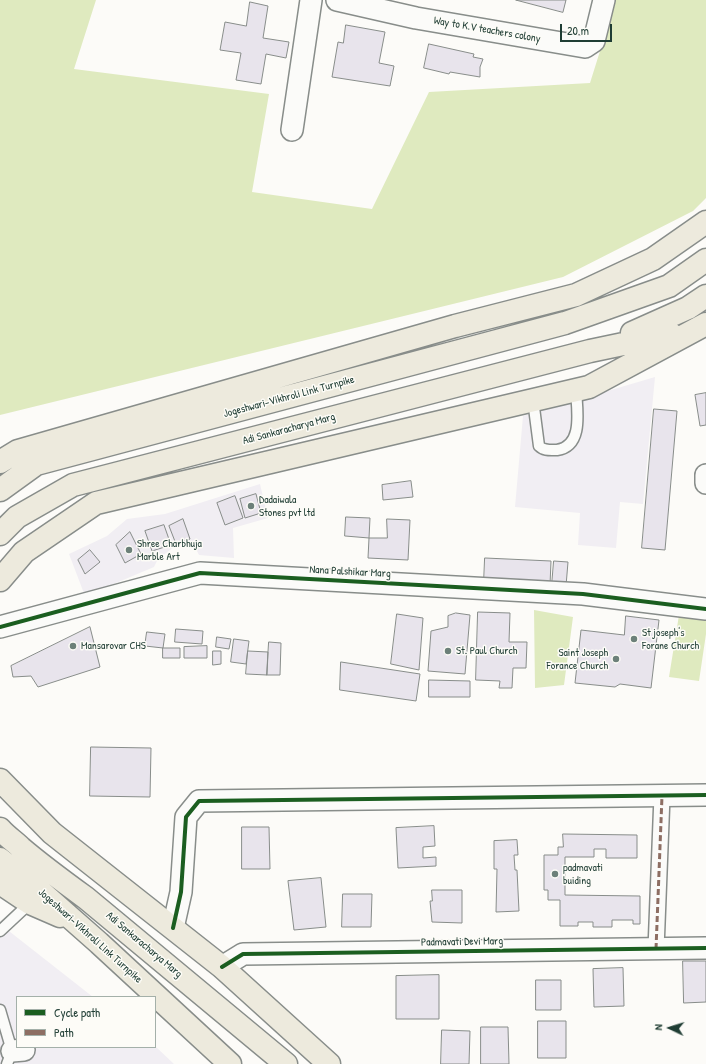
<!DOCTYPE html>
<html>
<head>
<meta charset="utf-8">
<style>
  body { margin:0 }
  #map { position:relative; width:706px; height:1064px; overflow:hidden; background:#fcfbf8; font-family:"Patrick Hand",sans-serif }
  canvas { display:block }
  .legend { position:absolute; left:16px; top:996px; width:140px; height:52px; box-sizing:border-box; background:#fdfcf7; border:1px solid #a4b0a9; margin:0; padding:5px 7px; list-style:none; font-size:12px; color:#1f3d34 }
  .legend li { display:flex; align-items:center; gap:8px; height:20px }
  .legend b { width:20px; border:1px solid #a4b0a9 }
  .north { position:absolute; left:650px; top:1008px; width:40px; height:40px; -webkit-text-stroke:3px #fdfcf7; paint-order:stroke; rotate:274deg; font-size:11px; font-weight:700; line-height:16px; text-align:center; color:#1f3d34 }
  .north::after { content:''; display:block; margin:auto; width:14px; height:18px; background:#1f3d34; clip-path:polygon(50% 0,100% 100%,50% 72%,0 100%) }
  .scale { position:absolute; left:560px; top:24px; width:52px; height:18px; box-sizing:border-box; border:2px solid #1f3d34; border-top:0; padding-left:5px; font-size:12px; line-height:14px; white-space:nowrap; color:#1f3d34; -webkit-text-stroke:3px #fdfcf7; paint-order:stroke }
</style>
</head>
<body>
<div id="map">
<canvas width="706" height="1064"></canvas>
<ul class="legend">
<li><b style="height:5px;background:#1b5e20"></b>Cycle path</li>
<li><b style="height:5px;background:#8d6e63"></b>Path</li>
</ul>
<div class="north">N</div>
<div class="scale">20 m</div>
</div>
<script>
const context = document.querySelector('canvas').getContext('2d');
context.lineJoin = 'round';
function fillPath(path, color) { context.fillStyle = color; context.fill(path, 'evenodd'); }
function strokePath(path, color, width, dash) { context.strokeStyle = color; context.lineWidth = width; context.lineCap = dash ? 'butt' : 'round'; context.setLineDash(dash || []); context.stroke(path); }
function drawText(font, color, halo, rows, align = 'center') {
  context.font = font + ' "Patrick Hand",sans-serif'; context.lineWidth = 3; context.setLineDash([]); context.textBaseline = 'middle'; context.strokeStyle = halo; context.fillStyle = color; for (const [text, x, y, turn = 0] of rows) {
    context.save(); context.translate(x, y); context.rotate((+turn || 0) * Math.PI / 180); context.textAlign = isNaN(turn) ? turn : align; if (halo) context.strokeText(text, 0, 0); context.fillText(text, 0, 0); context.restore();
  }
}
const built = new Path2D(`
  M655,377L643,504L620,502L616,548L578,545L580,513L515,507L523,416Z
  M260,484L268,518L233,528L234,558L199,555L192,541L174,547L158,559L154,567L85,596L69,554L107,536L127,519L165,514Z
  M0,924L93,997H17V1047L155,1046L174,1064H0Z`);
const green = new Path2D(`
  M0,0H96L74,69L269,94L252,192L372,209L429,92L590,83L616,0H706V198L693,211L563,277L0,415Z
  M534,610L573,617L564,685L535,688Z
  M679,615L706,619V634L699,681L669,677Z`);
const building = new Path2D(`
  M516,0H566L563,12Z
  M250,2L268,6L263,38L289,42L286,58L266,54L261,84L236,80L241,53L220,50L225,22L246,26Z
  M346,25L385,32L379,63L394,66L390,86L332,77L338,42L343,43Z
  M429,44L474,54L473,57L483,59L480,67V77L450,72L449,74L424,68Z
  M706,393V425L700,426L695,395Z
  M654,409L677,411L665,550L642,548Z
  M411,481L413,497L383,500L382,485Z
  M256,494L261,513L245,518L240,499Z
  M235,496L243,518L225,525L217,503Z
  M346,517L370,518L369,538L345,536Z
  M183,519L190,539L176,544L169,526Z
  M387,519L410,520L408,560L368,558L369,538H387Z
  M164,525L171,545L152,551L145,531Z
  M130,532L141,554L125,563L116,545Z
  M90,550L100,562L85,574L78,560Z
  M485,558L551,561L550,585L484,582Z
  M554,561L568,562L566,586L552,585Z
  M478,612L510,613L509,642H527L526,668H513L512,688H499L500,681L476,680Z
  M456,613L470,615L465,674L428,671L431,631L448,627V616Z
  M397,614L423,618L419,670L391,664Z
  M626,616L659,620L651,688L620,684L615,687L575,683L581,630L624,635Z
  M90,627L100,667L38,687L31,676L13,677L11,666Z
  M176,629L203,631L202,644L175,642Z
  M147,632L165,634L163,648L145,646Z
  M217,637L231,639L229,649L216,647Z
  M234,639L249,641L246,664L231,662Z
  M269,642L281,643L280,675H267Z
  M207,646V658H184V647Z
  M163,648H180V658H163Z
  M213,651H221V664L213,665Z
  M248,651L268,652L267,675L246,674Z
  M341,662L420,674L416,701L340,690Z
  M429,680L470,681V697H429Z
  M91,747L151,748L150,797L90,796Z
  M434,826L435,846L423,847V858L436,857V866L398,868L396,828Z
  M242,827H269L270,869H242Z
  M563,834L637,835V858H606V849H594V857H565V895L640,896V924H633V920H612V927H593V922H578V926H560V900H548V890H544V855H558V847H563Z
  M517,840L518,855H514L515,870H517L519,911L496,912L497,869H494V841Z
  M321,878L326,927L294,930L288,881Z
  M432,890H462V923L432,922L430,901H432Z
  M343,894H372L371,927H342Z
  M683,961H706V1002L684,1003Z
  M623,968L624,1006L594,1007L593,969Z
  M439,975V1019H396V976Z
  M536,980H561V1010H536Z
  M538,1021H566V1058H538Z
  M481,1027H508L509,1064H481Z
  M442,1030L470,1031L469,1064H441Z`);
const service = new Path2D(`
  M533,400L539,446C544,451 550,450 557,450C584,446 577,410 576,390
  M0,931L30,903
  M0,1010L12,1051L7,1064`);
const pedestrian = new Path2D(`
  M656,949L662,796`);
const minor = new Path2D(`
  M337,0L416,18L585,47L594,41L604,0
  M292,130L311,0
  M706,475V483
  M0,627L200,573L583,594L706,609
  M173,928L181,892L186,817L199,801L706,795
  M222,967L243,954L706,948
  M12,1051L24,1050`);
const primary = new Path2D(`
  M632,333L688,308L706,296
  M0,462L18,451L455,326L576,295L653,259L706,222
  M0,490L36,464L565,323L669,286L706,260
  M0,534L17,517L73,485L590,351L671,334
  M0,580L24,552L96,503L589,387L706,324
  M0,780L52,833L222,967L329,1064
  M0,829C7,837 14,841 21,848C42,866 64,882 86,898L286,1064
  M0,859L39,890L99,943L230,1064
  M0,883L30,903L60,916`);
const quiet = new Path2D(`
  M656,949L662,796`);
const cycleway = new Path2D(`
  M0,627L200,573L583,594L706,609
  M173,928L181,892L186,817L199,801L706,795
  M222,967L243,954L706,948`);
const markers = [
  [251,506,4,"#6c8079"],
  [129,550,4,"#6c8079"],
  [634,639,4,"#6c8079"],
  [73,646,4,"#6c8079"],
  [448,651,4,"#6c8079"],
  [616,659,4,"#6c8079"],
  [555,874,4,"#6c8079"]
];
const streetNames = [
  ["Way to K.V teachers colony",487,30,10],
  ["Jogeshwari-Vikhroli Link Turnpike",289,397,-15],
  ["Adi Sankaracharya Marg",289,429,-15],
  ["Nana Palshikar Marg",350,572,3],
  ["Jogeshwari-Vikhroli Link Turnpike",90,936,42],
  ["Padmavati Devi Marg",462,942,-1],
  ["Adi Sankaracharya Marg",144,945,40]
];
const poiNames = [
  ["Dadaiwala",259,500],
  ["Stones pvt ltd",259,513],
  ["Shree Charbhuja",137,544],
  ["Marble Art",137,557],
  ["St joseph's",642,633],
  ["Forane Church",642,646],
  ["Mansarovar CHS",81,646],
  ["St. Paul Church",456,651],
  ["Saint Joseph",608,653,"right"],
  ["Forance Church",608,666,"right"],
  ["padmavati",563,868],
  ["buiding",563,881]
];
fillPath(built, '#f1eef3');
fillPath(green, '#dfeabf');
fillPath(building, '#e8e4ec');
strokePath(building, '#888d8a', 1);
strokePath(service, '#888d8a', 13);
strokePath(pedestrian, '#888d8a', 18);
strokePath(minor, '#888d8a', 24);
strokePath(primary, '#888d8a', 25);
strokePath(service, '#fbfbf9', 10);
strokePath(pedestrian, '#fbfbf9', 15);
strokePath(minor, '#fbfbf9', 21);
strokePath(primary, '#edeadd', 22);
strokePath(quiet, '#8d6e63', 3, [6, 3]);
strokePath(cycleway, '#1b5e20', 4);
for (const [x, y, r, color] of markers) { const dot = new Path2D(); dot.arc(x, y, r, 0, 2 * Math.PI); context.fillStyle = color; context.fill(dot); strokePath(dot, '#fdfcf7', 1.5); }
drawText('11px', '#1f3d34', '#fdfcf7', streetNames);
drawText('11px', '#1f3d34', '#fdfcf7', poiNames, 'left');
</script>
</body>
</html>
